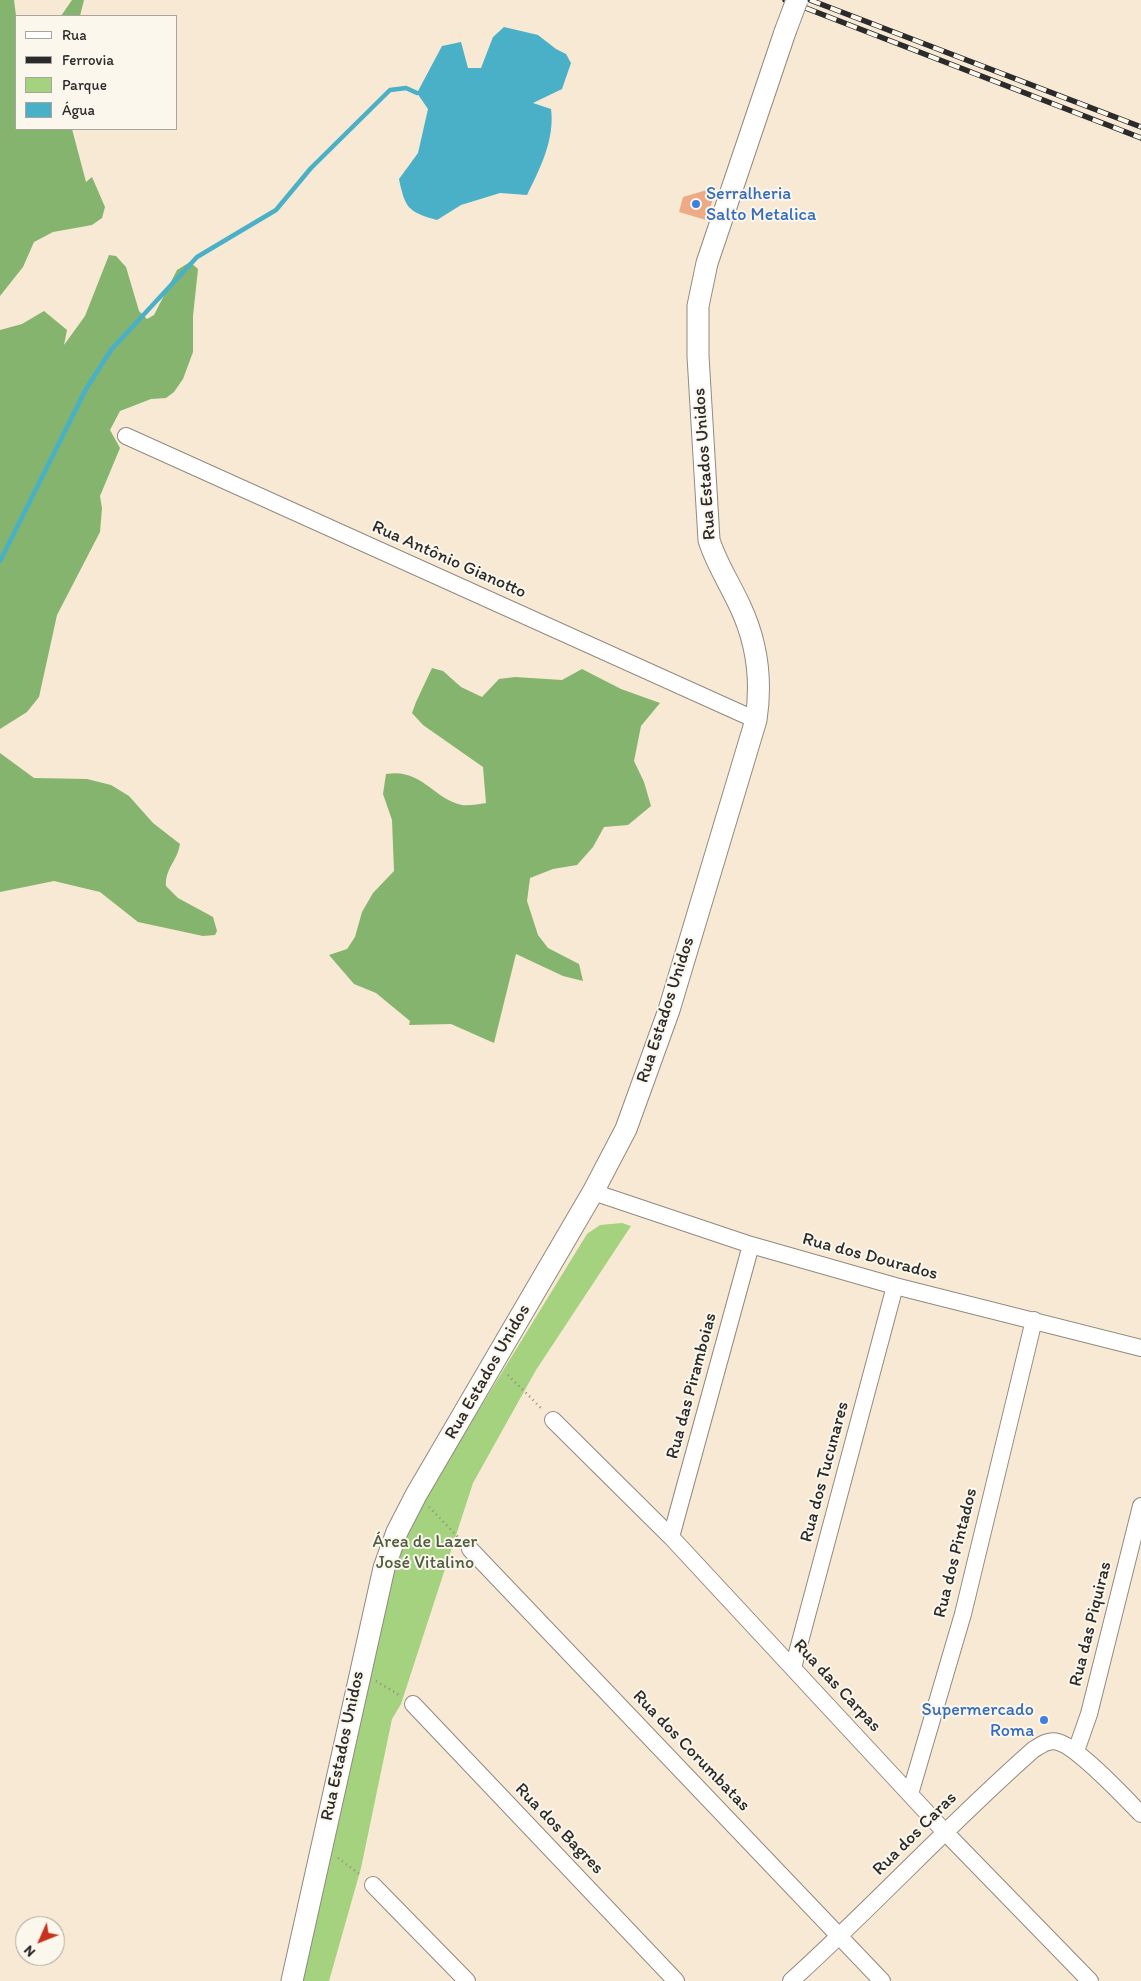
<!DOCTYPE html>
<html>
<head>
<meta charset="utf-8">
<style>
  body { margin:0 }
  #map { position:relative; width:1141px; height:1981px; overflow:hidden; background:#f7e9d3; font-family:Itim,sans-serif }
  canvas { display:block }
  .legend { position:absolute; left:15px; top:15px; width:162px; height:115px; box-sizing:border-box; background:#fbf7ec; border:1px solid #a8a59f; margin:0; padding:6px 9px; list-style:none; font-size:15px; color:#2b2b2b }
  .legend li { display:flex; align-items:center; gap:10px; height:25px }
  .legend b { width:25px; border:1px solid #a8a59f }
  .north { position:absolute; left:15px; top:1916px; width:50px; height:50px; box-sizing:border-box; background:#fbf7ec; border:1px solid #a8a59f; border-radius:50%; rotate:226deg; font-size:14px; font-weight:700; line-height:20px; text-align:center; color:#2b2b2b }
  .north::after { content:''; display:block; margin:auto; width:18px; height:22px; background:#c8321e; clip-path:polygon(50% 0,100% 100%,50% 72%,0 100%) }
</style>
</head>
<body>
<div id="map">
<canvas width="1141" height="1981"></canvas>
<ul class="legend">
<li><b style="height:6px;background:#fff"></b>Rua</li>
<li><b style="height:6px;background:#2b2b2b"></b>Ferrovia</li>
<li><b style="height:14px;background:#a5d27e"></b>Parque</li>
<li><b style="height:14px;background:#49b0c8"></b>Água</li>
</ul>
<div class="north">N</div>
</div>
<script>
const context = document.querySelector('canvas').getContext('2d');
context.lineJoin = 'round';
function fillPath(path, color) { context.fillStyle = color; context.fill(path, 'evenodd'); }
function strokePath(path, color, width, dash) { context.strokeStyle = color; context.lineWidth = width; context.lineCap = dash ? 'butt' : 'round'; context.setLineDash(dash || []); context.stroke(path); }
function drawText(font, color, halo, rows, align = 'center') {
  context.font = font + ' Itim,sans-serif'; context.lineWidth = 4; context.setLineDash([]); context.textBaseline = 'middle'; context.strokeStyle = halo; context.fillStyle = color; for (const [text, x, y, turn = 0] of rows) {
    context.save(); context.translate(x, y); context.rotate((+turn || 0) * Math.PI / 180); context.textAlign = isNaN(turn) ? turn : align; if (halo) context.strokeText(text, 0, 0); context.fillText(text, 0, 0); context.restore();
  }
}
const green = new Path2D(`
  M622,1223L631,1226L536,1370L473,1483L401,1704L392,1719L361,1868L329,1981H296L368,1652L403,1541L424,1499L587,1234L600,1225Z`);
const forest = new Path2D(`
  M0,0H14L16,16V129H72L86,182L92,177L105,207L102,218L92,225L53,232L34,242L23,267L0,296Z
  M72,0H84L80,16H61Z
  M109,255L116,256L126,267L139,311L147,319L154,315L177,270L190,262L198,269L193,316V352L183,379L174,392L166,398L151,399L120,411L110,430L120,448L100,496L102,508L100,532L57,615L39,697L27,712L0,729V330L22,324L44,311L67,330L64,345L85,316Z
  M432,668L443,671L461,687L482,697L499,679L515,677L562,680L582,669L621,689L660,703L641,726L634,761L644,782L651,806L628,825L604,827L593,847L577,865L553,869L530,878L527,901L538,935L548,948L579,964L583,981L563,976L516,954L494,1043L451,1024L409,1025L410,1021L376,993L354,984L329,955L347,949L355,937L362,912L373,893L394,871L392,820L383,794L386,774C422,768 433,799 462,805C469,806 479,804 486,803L483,767L423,725L412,713L416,702Z
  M0,753L34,778L87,779L111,785L129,796L153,823L180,844C177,862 165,868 166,886L178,898L213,917L217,931L215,935L203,936L138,922L100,892L54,881L0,892Z`);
const water = new Path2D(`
  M504,27L538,35L556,49L566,54L571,63L562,89L533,103L551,109C555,139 540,169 527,195L500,193L461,205L437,220C408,212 405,208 399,179L418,153L428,109L417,93L442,46L461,42L468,68H481L493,37Z`);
const stream = new Path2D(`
  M0,561L86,389L111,350L197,257L276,210L311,168L390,90L406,88L417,93`);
const building = new Path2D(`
  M717,187L706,220L679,212L683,197Z`);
const path = new Path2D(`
  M508,1375L543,1410
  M429,1507L460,1539
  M376,1681L401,1696
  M338,1858L362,1876`);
const minor = new Path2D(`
  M126,436L756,720
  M593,1192L751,1245L895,1286L1141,1348
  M553,1420L671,1537L944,1831L1090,1981
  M671,1537L751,1245
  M470,1549L882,1981
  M793,1668L895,1286
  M413,1704L676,1981
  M1076,1751L1089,1714L1141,1506
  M910,1794L963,1614L1034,1320
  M373,1885L467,1981
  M791,1981C874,1906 949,1824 1033,1750C1041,1745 1049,1739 1058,1742C1078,1747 1125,1798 1141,1814`);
const tertiary = new Path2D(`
  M292,1981L384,1568L397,1532L416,1495L593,1192L626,1129L669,1010L756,720C762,681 757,642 740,606C730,584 716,563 709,540L698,356V306L707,263L785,32`);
const rail = new Path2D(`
  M785,0L1141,138
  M810,0L1141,127`);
const tertiaryBridge = new Path2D(`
  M785,32L797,0`);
const markers = [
  [696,204,5,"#3f7fe0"],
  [1044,1720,5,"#3f7fe0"]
];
const shopNames = [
  ["Serralheria",706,194],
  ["Salto Metalica",706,215],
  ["Supermercado",1034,1710,"right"],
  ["Roma",1034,1731,"right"]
];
const streetNames = [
  ["Rua Estados Unidos",705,464,-94],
  ["Rua Antônio Gianotto",449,560,24],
  ["Rua Estados Unidos",666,1010,-72],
  ["Rua dos Dourados",870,1257,15],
  ["Rua Estados Unidos",488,1372,-60],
  ["Rua das Piramboias",692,1386,-75],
  ["Rua dos Tucunares",825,1472,-75],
  ["Rua dos Pintados",956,1553,-76],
  ["Rua das Piquiras",1091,1624,-76],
  ["Rua das Carpas",837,1686,47],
  ["Rua Estados Unidos",343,1746,-78],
  ["Rua dos Corumbatas",691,1751,46],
  ["Rua dos Bagres",559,1829,46],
  ["Rua dos Caras",915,1834,-45]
];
const parkNames = [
  ["Área de Lazer",425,1542],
  ["José Vitalino",425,1563]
];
fillPath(green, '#a5d27e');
fillPath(forest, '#84b46d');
fillPath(water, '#49b0c8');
strokePath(stream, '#49b0c8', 4.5);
fillPath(building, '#edaa87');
strokePath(minor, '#918a7f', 18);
strokePath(tertiary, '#918a7f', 23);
strokePath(path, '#918a7f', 2.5, [1, 4]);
strokePath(minor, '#fff', 16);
strokePath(tertiary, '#fff', 21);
strokePath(rail, '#2b2b2b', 5.5);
strokePath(rail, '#fbf7ec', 4, [11]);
strokePath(tertiaryBridge, '#918a7f', 23, []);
strokePath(tertiaryBridge, '#fff', 21);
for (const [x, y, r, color] of markers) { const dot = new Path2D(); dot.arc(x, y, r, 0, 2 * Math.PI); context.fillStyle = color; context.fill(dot); strokePath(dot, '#fbf7ec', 2); }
drawText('18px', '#366cbe', '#fbf7ec', shopNames, 'left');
drawText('18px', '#2b2b2b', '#fbf7ec', streetNames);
drawText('18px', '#505d44', '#fbf7ec', parkNames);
</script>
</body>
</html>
